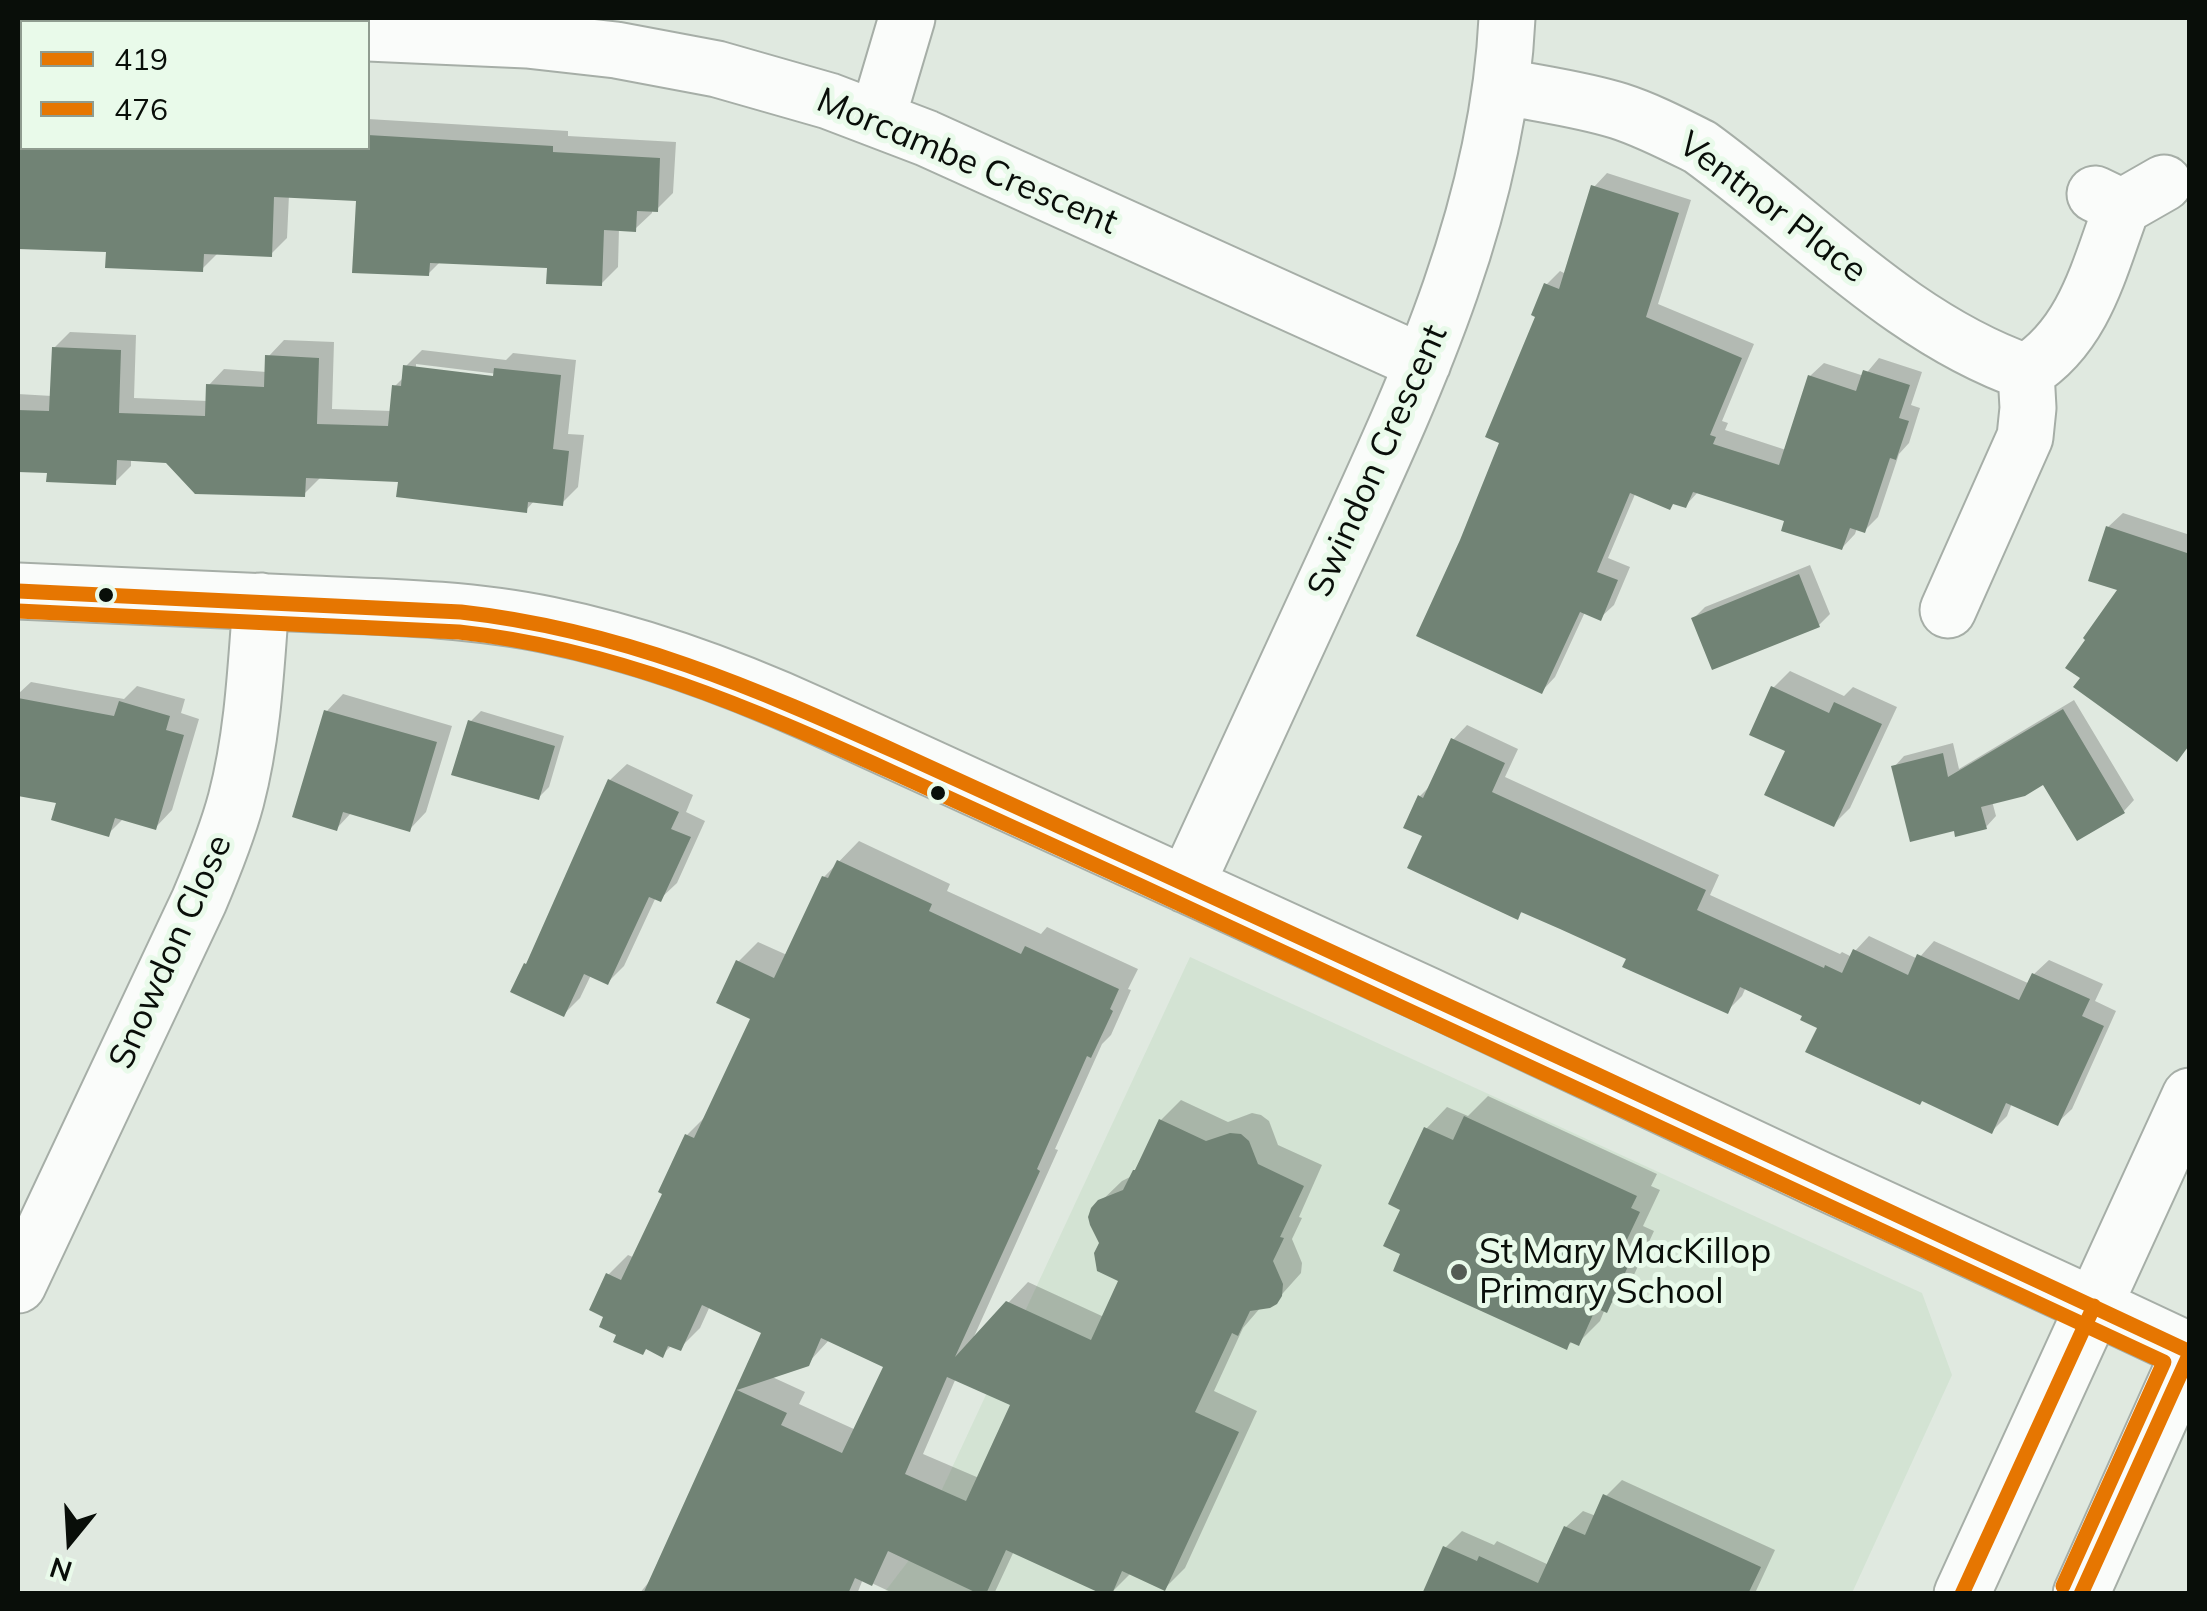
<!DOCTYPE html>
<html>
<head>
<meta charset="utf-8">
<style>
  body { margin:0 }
  #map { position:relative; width:2207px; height:1611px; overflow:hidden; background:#e0e9e0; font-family:Mulish,sans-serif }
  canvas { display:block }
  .frame { position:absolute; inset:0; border:20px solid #090e09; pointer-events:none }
  .legend { position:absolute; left:20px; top:20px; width:350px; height:130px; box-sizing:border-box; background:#e9faea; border:2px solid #8f9c90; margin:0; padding:12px 18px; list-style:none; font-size:30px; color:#090e09 }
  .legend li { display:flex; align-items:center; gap:20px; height:50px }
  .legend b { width:50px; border:2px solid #8f9c90 }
  .north { position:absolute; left:20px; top:1491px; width:100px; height:100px; -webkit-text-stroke:8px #e9faea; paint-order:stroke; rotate:198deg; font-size:28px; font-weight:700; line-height:40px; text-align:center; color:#090e09 }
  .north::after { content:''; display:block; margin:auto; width:35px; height:45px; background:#090e09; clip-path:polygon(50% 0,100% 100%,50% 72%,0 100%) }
</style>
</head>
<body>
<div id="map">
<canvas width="2207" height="1611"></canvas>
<div class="frame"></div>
<ul class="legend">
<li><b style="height:12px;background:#e67601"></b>419</li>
<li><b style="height:12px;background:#e67601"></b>476</li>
</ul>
<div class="north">N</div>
</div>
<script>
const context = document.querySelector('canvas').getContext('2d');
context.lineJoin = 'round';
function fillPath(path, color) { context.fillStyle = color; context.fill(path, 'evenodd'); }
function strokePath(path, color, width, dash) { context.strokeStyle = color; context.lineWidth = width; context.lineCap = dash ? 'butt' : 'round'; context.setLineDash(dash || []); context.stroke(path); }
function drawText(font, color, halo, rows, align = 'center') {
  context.font = font + ' Mulish,sans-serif'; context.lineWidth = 10; context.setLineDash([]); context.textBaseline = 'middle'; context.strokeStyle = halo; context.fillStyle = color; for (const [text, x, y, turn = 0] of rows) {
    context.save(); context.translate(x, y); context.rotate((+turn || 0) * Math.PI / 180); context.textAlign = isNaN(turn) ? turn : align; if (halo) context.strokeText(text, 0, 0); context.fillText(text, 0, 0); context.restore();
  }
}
const built = new Path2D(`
  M1190,957L1922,1293L1952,1375L1852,1593L883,1594L909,1560Z`);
const shadow = new Path2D(`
  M18,103H22V148H368V119L568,131V136L676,142L673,193L657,209H652V213L635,229L619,228L618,267L601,284L550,266L441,261L428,274L358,198L289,195L287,238L271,254L219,252L202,269L108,250L18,246Z
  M1607,173L1691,200L1658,304L1754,344L1722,421L1728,423L1725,430L1786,450L1810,376L1824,363L1864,376L1879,358L1922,372L1911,405L1920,408L1909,443L1899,454L1878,517L1865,530L1857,528L1855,534L1842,548L1787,520L1699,491L1685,506L1636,492L1608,558L1630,567L1614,605L1600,618L1585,612L1555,677L1542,691L1462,541L1502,442L1546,285L1560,271L1566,274L1594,187Z
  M70,332L136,335L134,398L208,401V386L224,369L267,372L268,357L284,340L334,342L332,409L392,411L395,386L405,376L406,366L422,350L506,360L513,353L576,360L568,434L584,435L578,487L562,503L535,500L526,510L401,480L320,478L304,494L168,461L131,458V466L115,482L49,471L18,470V394L52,396L54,348ZM416,364L506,375L505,380L416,369Z
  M2123,513L2190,535V746L2176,759L2122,589L2108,527Z
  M1810,565L1830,614L1819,625L1694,618L1705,607Z
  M1790,671L1844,696L1853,687L1897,707L1850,808L1834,824L1788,750L1773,688Z
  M31,682L124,699L137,686L185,699L181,713L199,719L172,810L156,827L124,818L108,834L59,801L18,794V694Z
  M343,694L452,726L426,812L410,829L352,812L337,828L327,711Z
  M2074,700L2134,800L2124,811L2044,781L1992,801L1996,816L1986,827L1894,767L1904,756L1953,743L1959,769Z
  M481,711L564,736L549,787L538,798L470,722Z
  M1467,725L1518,749L1505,777L1719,875L1710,895L1840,954L1842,952L1852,957L1855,951L1869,936L1918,959L1934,941L2030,984L2034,974L2049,960L2103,984L2095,1001L2116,1011L2072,1109L2057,1123L2012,1103L2007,1116L1992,1131L1820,1026L1805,1014L1746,987L1742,996L1727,1011L1629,958L1524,910L1517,917L1425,835L1420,796L1432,784L1453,740Z
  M627,764L693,795L686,812L705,821L677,883L660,899L656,897L624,966L608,982L591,975L580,998L564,1014L530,960L610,780Z
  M859,841L950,884L947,891L1041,934L1047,927L1138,969L1128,989L1131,990L1111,1035L1102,1044L1055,1149L1058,1150L972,1341L1028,1282L1104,1317L1121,1279L1102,1243L1093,1209L1122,1181L1132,1176L1161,1120L1181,1100L1228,1122L1252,1113L1261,1115L1269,1121L1278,1145L1322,1165L1299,1217L1302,1218L1292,1239L1302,1263L1301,1273L1275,1302L1261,1307L1243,1328L1214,1391L1257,1411L1185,1568L1165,1588L1131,1573L1110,1594L1014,1551L994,1594H895L863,1579L857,1594H639L653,1577L764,1332L710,1306L700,1328L680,1348L672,1345L662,1355L619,1334L607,1316L608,1275L628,1255L635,1258L665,1193L687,1135L708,1114L754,1018L738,962L758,942L787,955L824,877ZM830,1339L887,1366L856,1430L799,1404L805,1392L770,1376L808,1363ZM956,1378L1014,1404L979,1478L923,1454Z
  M1488,1096L1657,1174L1651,1186L1660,1190L1643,1226L1654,1231L1628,1288L1605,1309L1600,1321L1578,1343L1573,1341L1566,1347L1404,1253L1403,1208L1426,1129L1447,1107L1468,1116Z
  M1622,1480L1775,1550L1756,1591L1762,1594H1424L1446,1547L1462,1531L1494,1545L1497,1541L1549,1565L1566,1527L1583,1511L1596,1516L1606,1496Z`);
const building = new Path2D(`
  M368,135L553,146V152L660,158L658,212L637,211L636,232L604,230L602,286L546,284L547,268L430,263L429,276L352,273L356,201L274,197L272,257L204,254L203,272L105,268L106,252L18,249V148H368Z
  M1591,185L1679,213L1646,317L1742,358L1710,435L1716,437L1713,444L1779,465L1808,375L1856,391L1863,370L1910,385L1899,418L1909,421L1896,460L1890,458L1865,533L1850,528L1842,550L1781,531L1784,521L1693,492L1686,508L1673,504L1670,510L1630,493L1597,572L1618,580L1601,621L1580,612L1542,694L1416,636L1460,540L1499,443L1485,437L1535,317L1531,315L1544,283L1559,289Z
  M52,347L121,350L119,413L205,416L206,384L264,387L265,355L319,358L317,424L388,426L392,385L401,386L403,365L493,376L494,368L561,375L553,449L569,451L563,506L528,502L527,513L396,497L398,482L306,478L305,497L195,494L166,463L117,460L116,485L46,482L47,473L18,472V410L49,411Z
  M2106,526L2190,554V744L2177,762L2073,687L2080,678L2065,668L2085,640L2083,638L2117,590L2088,581Z
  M1799,574L1820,627L1712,670L1691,618Z
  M1771,686L1829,713L1834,702L1882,724L1834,827L1764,795L1785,751L1749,735Z
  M18,698L114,716L119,701L170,716L166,730L184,735L156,830L115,818L109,837L51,820L56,803L18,796Z
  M2063,709L2125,813L2077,841L2043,785L2025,796L1981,807L1987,829L1955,837L1954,831L1910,842L1891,766L1943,753L1948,777Z
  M324,710L437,742L410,832L343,812L337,831L292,817Z
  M468,720L555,746L539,800L451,775Z
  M1451,738L1505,763L1492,792L1706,890L1697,910L1824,968L1825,965L1842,973L1853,949L1908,975L1917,954L2019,1000L2032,973L2090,999L2082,1016L2104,1026L2058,1126L2006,1103L1992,1134L1922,1101L1920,1105L1805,1052L1817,1028L1800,1020L1802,1016L1740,987L1728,1014L1622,967L1626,959L1560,929L1521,912L1518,920L1407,868L1422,836L1403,828L1418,795L1423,798Z
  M608,779L679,812L671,829L691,837L661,902L649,897L608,985L584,974L564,1017L510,992L524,963L526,964Z
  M837,860L932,904L929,911L1021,954L1025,946L1119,989L1110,1009L1113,1011L1091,1058L1087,1056L1037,1169L1040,1171L955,1357L1006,1301L1091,1340L1118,1281L1097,1271L1094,1253L1099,1243L1090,1225L1088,1217L1091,1208L1098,1200L1123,1190L1133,1170H1135L1159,1119L1206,1141L1230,1133L1241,1134L1249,1141L1258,1164L1304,1186L1280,1237L1284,1238L1273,1261L1283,1284L1282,1296L1277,1304L1270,1308L1250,1311L1238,1336L1232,1333L1195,1412L1239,1432L1165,1591L1122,1571L1112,1594H1102L1006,1550L986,1594H979L888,1551L872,1586L855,1578L848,1594H643L761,1333L702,1305L681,1351L668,1346L663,1358L646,1349L643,1355L613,1342L616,1335L599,1327L603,1317L589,1310L606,1273L621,1280L662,1194L658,1192L685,1134L694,1138L750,1019L716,1003L736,960L774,978L822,876L828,878ZM821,1338L883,1367L842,1453L781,1425L787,1413L737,1390L809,1366ZM947,1377L1010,1405L966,1501L905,1474Z
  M1464,1116L1637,1196L1631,1208L1640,1212L1623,1248L1634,1253L1607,1313L1596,1308L1579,1346L1570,1342L1567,1350L1393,1271L1400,1254L1383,1246L1400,1210L1388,1204L1424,1127L1453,1140Z
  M1603,1494L1761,1567L1748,1594H1422L1443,1546L1477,1561L1479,1556L1538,1583L1564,1526L1585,1535Z`);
const minor = new Path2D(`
  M18,18L123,22
  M368,33L527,40L616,50L717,69L829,101L926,138L1423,363
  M1501,86C1540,94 1581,99 1619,111C1647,120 1674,134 1700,147C1805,223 1902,329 2026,372
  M877,119L907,18
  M2095,194L2122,207L2164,183
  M2026,372C2085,335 2099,268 2122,207
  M18,591C116,595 215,599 314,604C392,607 472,609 549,625C642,644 729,676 815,715L1427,995L1818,1179L2094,1306
  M1948,610L2025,437L2028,408L2026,372
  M1186,885C1237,775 1287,665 1338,555C1417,383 1498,210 1507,18
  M18,1285L199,901C213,868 227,834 236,800C253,735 256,668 261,601`);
const major = new Path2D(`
  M1962,1594L2190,1096
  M2081,1594L2190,1351L2094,1306`);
const bus1 = new Path2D(`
  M18,591L461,612C622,630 755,688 901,754C984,792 1067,830 1150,868C1498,1027 1843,1190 2190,1352
  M1962,1594L2094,1306
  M2081,1594L2190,1353`);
const bus2 = new Path2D(`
  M18,611L459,632C616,649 751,708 892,772C975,810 1057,848 1139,885C1481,1042 1822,1202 2164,1362L2063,1586`);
const markers = [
  [106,595,9,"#090e09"],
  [938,793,9,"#090e09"],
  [1459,1272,10,"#545b54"]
];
const streetNames = [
  ["Morcambe Crescent",967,162,23],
  ["Ventnor Place",1772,208,37],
  ["Swindon Crescent",1378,461,-66],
  ["Snowdon Close",171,952,-66]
];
const poiNames = [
  ["St Mary MacKillop",1479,1252],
  ["Primary School",1479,1292]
];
fillPath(built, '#d3e3d3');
fillPath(shadow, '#0003');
fillPath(building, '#718375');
strokePath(minor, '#a6aea7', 59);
strokePath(major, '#a6aea7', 59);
strokePath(minor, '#fafcfa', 55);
strokePath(major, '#fafcfa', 55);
strokePath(bus1, '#e67601', 15);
strokePath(bus2, '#e67601', 15);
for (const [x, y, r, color] of markers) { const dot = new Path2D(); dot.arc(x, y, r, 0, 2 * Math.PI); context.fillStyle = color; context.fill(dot); strokePath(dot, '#e9faea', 4); }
drawText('35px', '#090e09', '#e9faea', streetNames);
drawText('35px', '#090e09', '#e9faea', poiNames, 'left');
</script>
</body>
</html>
